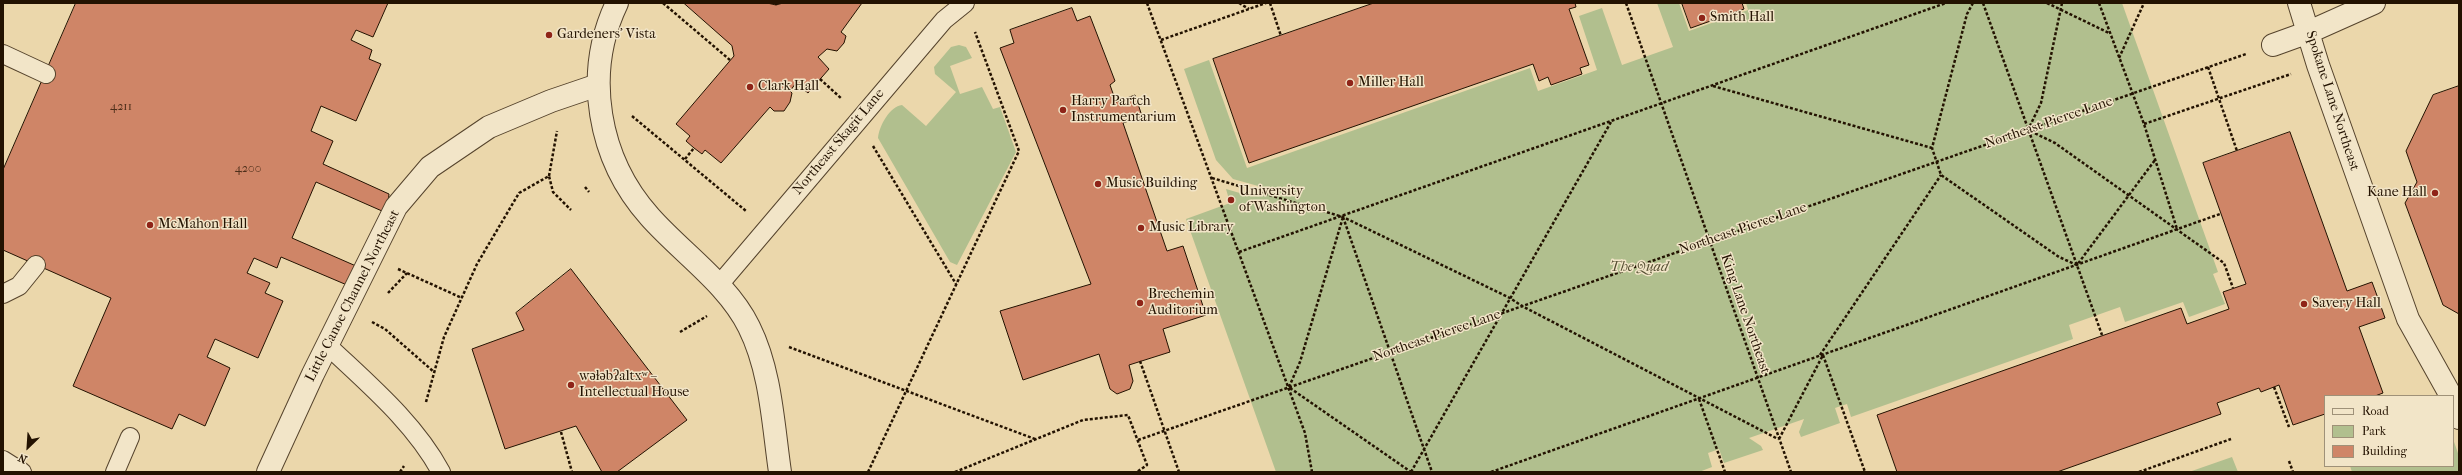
<!DOCTYPE html>
<html>
<head>
<meta charset="utf-8">
<style>
  body { margin:0 }
  #map { position:relative; width:2462px; height:475px; overflow:hidden; background:#ebd7ab; font-family:"IM FELL French Canon",serif }
  canvas { display:block }
  .frame { position:absolute; inset:0; border:4px solid #231201; pointer-events:none }
  .legend { position:absolute; left:2324px; top:395px; width:130px; height:72px; box-sizing:border-box; background:#f2e5c8; border:1px solid #9f9178; margin:0; padding:5px 7px; list-style:none; font-size:12px; color:#231201 }
  .legend li { display:flex; align-items:center; gap:8px; height:20px }
  .legend b { width:20px; border:1px solid #9f9178 }
  .north { position:absolute; left:8px; top:427px; width:40px; height:40px; -webkit-text-stroke:3px #f2e5c8; paint-order:stroke; rotate:205deg; font-size:11px; font-weight:700; line-height:16px; text-align:center; color:#231201 }
  .north::after { content:''; display:block; margin:auto; width:14px; height:18px; background:#231201; clip-path:polygon(50% 0,100% 100%,50% 72%,0 100%) }
</style>
</head>
<body>
<div id="map">
<canvas width="2462" height="475"></canvas>
<div class="frame"></div>
<ul class="legend">
<li><b style="height:5px;background:#f2e5c8"></b>Road</li>
<li><b style="height:11px;background:#b1bf8e"></b>Park</li>
<li><b style="height:11px;background:#cf8567"></b>Building</li>
</ul>
<div class="north">N</div>
</div>
<script>
const context = document.querySelector('canvas').getContext('2d');
context.lineJoin = 'round';
function fillPath(path, color) { context.fillStyle = color; context.fill(path, 'evenodd'); }
function strokePath(path, color, width, dash) { context.strokeStyle = color; context.lineWidth = width; context.lineCap = dash ? 'butt' : 'round'; context.setLineDash(dash || []); context.stroke(path); }
function drawText(font, color, halo, rows, align = 'center') {
  context.font = font + ' "IM FELL French Canon",serif'; context.lineWidth = 3; context.setLineDash([]); context.textBaseline = 'middle'; context.strokeStyle = halo; context.fillStyle = color; for (const [text, x, y, turn = 0] of rows) {
    context.save(); context.translate(x, y); context.rotate((+turn || 0) * Math.PI / 180); context.textAlign = isNaN(turn) ? turn : align; if (halo) context.strokeText(text, 0, 0); context.fillText(text, 0, 0); context.restore();
  }
}
const green = new Path2D(`
  M1657,3H1679L1689,31L1748,10L1746,3H2122L2218,272L2213,274L2225,304L2189,317L2183,302L2125,322L2120,307L2069,325L2073,339L1851,417L1847,404L1835,408L1840,423L1801,437L1799,432L1804,419L1749,438L1761,446L1763,450L1724,463L1719,449L1708,453L1712,467L1699,472H1276L1186,219L1230,203L1226,189L1250,196L1269,189L1233,179L1216,160L1184,69L1209,60L1247,168L1530,68L1538,91L1597,70L1579,16L1602,8L1622,65L1673,47Z
  M959,45L966,47L972,58L950,66L960,94L982,87L993,109L1000,107L1016,152L957,265L950,262L878,138C879,126 890,106 902,105L926,126L956,92L935,74L934,67L951,47Z
  M2453,439L2459,456V472H2352L2350,466H2453Z
  M2232,457L2238,472H2189Z`);
const building = new Path2D(`
  M76,3H388L373,37L356,30L351,40L372,50L369,59L381,64L356,121L321,106L311,131L333,141L323,164L389,194L388,203L382,211L316,182L292,238L356,266L347,285L281,257L277,268L254,258L247,273L270,283L265,293L283,301L258,358L215,339L207,357L230,368L205,426L179,414L172,429L73,386L111,298L3,250V170Z
  M684,3H767L776,5L783,3H862L841,32L846,36L844,43L837,51L827,49L818,57L829,69L808,93L796,83L790,91L792,93L790,102L784,111H774L770,107L721,163L705,150L702,154L694,148L686,141L690,136L676,124L734,56L732,46Z
  M1374,3H1575L1576,7L1569,9L1589,65L1580,68L1582,74L1551,85L1548,77L1539,81L1533,64L1249,163L1213,59Z
  M1682,3H1742L1744,9L1691,28Z
  M1072,8L1077,21L1090,16L1115,81L1110,85L1116,102L1135,95L1142,116L1123,123L1167,251L1183,246L1206,315L1163,329L1170,352L1129,365L1133,381L1130,389L1117,394L1110,389L1099,354L1023,380L1000,311L1091,284L1000,48L1014,43L1010,30Z
  M2459,86V314L2443,305L2405,203L2417,182L2406,151L2433,95Z
  M2290,132L2347,291L2372,282L2379,301L2385,318L2359,327L2383,393L2375,396H2325V414L2293,425L2279,385L2261,392L2259,388L2217,403L2221,414L2057,472H1897L1877,415L2181,308L2187,324L2229,309L2223,292L2246,284L2203,163Z
  M571,269L687,420L617,472H602L576,426L505,449L472,349L524,330L516,313Z`);
const path = new Path2D(`
  M663,3L730,60
  M1147,3L1305,433L1312,472
  M1239,3L1249,9
  M1270,3L1281,36
  M1626,3L1791,472
  M1973,3L1967,14L1932,148L1941,175L2059,257L2077,265L2155,160
  M1983,3L2102,335
  M2047,3L2109,33
  M2062,3L2041,103L2028,130L2055,143L2224,263L2233,288
  M2099,3L2144,124L2177,229
  M776,5V3
  M1161,40L1266,3
  M2119,58L2144,3
  M2208,67L2237,151
  M820,79L842,99
  M1713,86L1932,148
  M632,116L746,211
  M2144,124L2291,74
  M873,146L956,284
  M685,159L694,148
  M549,176L557,131
  M1212,178L1343,217L1510,298L1522,306L1778,439
  M585,187L589,192
  M1343,217L1432,472
  M1239,252L1946,3
  M398,269L462,298
  M388,293L407,273
  M372,322L385,329L434,372
  M680,332L707,316
  M789,347L1035,439
  M1820,355L1941,175
  M1823,355L1865,472
  M1140,361L1179,472
  M1289,387L1300,362L1343,217
  M2274,387L2289,427
  M1290,388L1411,472
  M1699,399L1725,472
  M426,402L444,337L477,264L519,193L549,176L553,192L571,210
  M561,432L572,472
  M1779,439L1823,355
  M1138,440L2246,54
  M2289,461L2293,472
  M400,472L404,466
  M868,472L1019,151L975,32
  M955,472L1083,420L1128,415L1147,465L1137,472
  M1411,472L1611,122
  M1491,472L2220,214
  M1896,472H1897
  M2139,472L2231,439`);
const service = new Path2D(`
  M3,54L46,74
  M718,286L944,20L965,3
  M3,294L19,286L36,265
  M327,345C368,384 414,422 441,472
  M3,460L22,472
  M115,472L130,437`);
const minor = new Path2D(`
  M2299,3L2318,65L2408,319L2451,396
  M2273,45L2309,32L2374,3
  M2453,401L2459,418
  M268,472L313,374L396,207L430,167L489,127L551,101L598,85`);
const tertiary = new Path2D(`
  M617,3C583,74 598,159 650,217C682,253 728,284 749,327C771,371 773,424 780,472`);
const markers = [
  [1702,18,4,"#8f2418"],
  [549,35,4,"#8f2418"],
  [1350,83,4,"#8f2418"],
  [750,87,4,"#8f2418"],
  [1063,110,4,"#8f2418"],
  [1098,184,4,"#8f2418"],
  [2435,193,4,"#8f2418"],
  [1231,200,4,"#8f2418"],
  [150,225,4,"#8f2418"],
  [1141,228,4,"#8f2418"],
  [1140,303,4,"#8f2418"],
  [2304,304,4,"#8f2418"],
  [571,385,4,"#8f2418"]
];
const numberNames = [
  ["4211",121,107],
  ["4200",248,169]
];
const poiNames = [
  ["Smith Hall",1710,18],
  ["Gardeners' Vista",557,35],
  ["Miller Hall",1358,83],
  ["Clark Hall",758,87],
  ["Harry Partch",1071,102],
  ["Instrumentarium",1071,118],
  ["Music Building",1106,184],
  ["University",1239,192],
  ["of Washington",1239,208],
  ["Kane Hall",2427,193,"right"],
  ["McMahon Hall",158,225],
  ["Music Library",1149,228],
  ["Brechemin",1148,295],
  ["Auditorium",1148,311],
  ["Savery Hall",2312,304],
  ["wǝɫǝbʔaltxʷ –",579,377],
  ["Intellectual House",579,393]
];
const streetNames = [
  ["Spokane Lane Northeast",2332,101,72],
  ["Northeast Pierce Lane",2049,123,-19],
  ["Northeast Skagit Lane",839,142,-50],
  ["Northeast Pierce Lane",1743,229,-19],
  ["Little Canoe Channel Northeast",353,296,-63],
  ["King Lane Northeast",1745,314,71],
  ["Northeast Pierce Lane",1437,336,-19]
];
const parkNames = [
  ["The Quad",1639,268]
];
fillPath(green, '#b1bf8e');
fillPath(building, '#cf8567');
strokePath(building, '#231201', 1);
strokePath(service, '#55432c', 20);
strokePath(minor, '#55432c', 24);
strokePath(tertiary, '#55432c', 24);
strokePath(path, '#231201', 2.5, [3, 2]);
strokePath(service, '#f2e5c8', 18);
strokePath(minor, '#f2e5c8', 22);
strokePath(tertiary, '#f2e5c8', 22);
for (const [x, y, r, color] of markers) { const dot = new Path2D(); dot.arc(x, y, r, 0, 2 * Math.PI); context.fillStyle = color; context.fill(dot); strokePath(dot, '#f2e5c8', 1.5); }
drawText('12px', '#4e2f1a', null, numberNames);
drawText('14px', '#231201', '#f2e5c8', poiNames, 'left');
drawText('14px', '#231201', '#f2e5c8', streetNames);
drawText('italic 14px', '#554f32', '#f2e5c8', parkNames);
</script>
</body>
</html>
